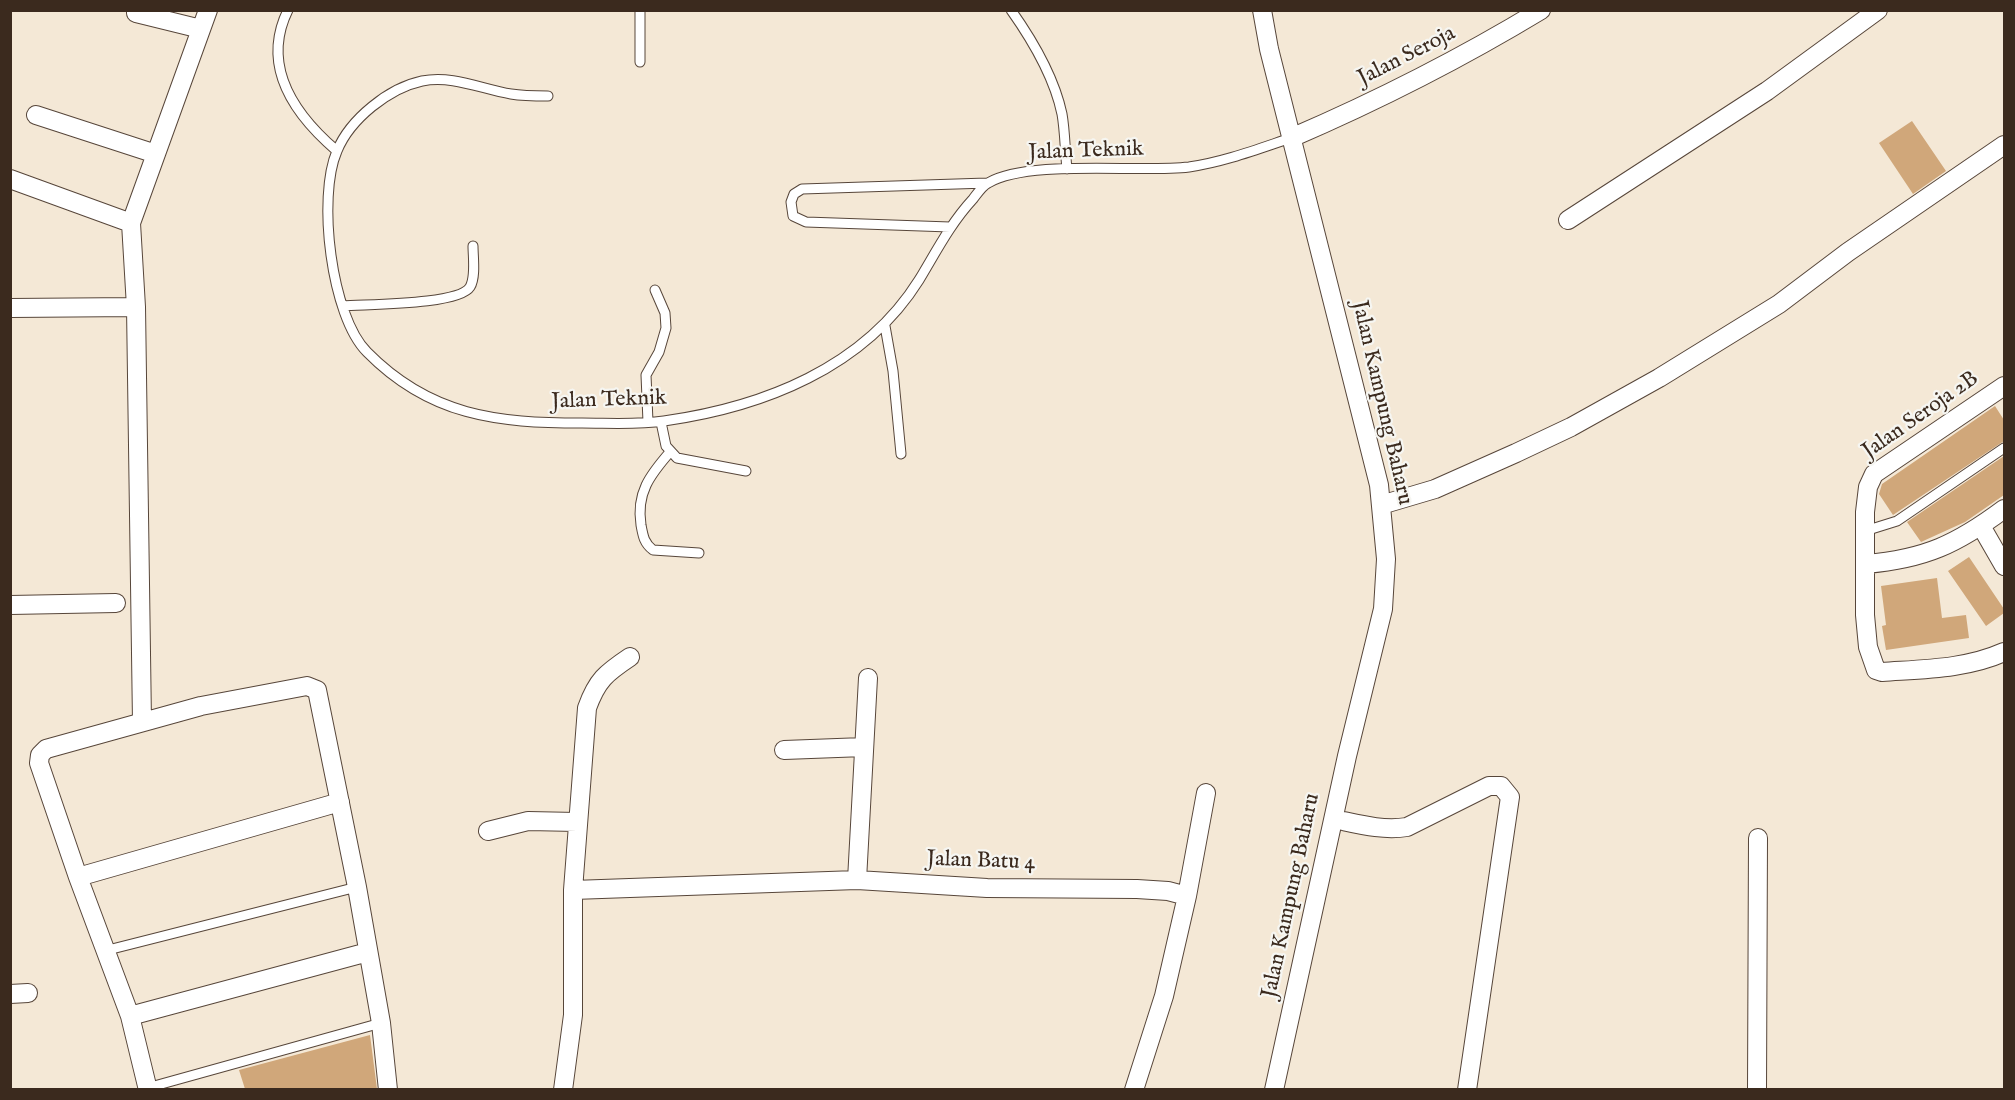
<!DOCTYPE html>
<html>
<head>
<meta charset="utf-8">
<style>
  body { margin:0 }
  #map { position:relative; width:2015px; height:1100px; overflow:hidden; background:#f4e8d6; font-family:"IM FELL English",serif }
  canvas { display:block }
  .frame { position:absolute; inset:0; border:12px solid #3b2a1e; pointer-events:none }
</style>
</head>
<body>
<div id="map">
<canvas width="2015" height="1100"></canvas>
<div class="frame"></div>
</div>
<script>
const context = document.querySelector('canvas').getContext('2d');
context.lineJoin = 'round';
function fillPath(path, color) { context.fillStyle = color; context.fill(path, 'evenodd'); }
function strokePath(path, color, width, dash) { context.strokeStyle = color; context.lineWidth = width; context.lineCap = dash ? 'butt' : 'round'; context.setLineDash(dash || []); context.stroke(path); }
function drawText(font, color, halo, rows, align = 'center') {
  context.font = font + ' "IM FELL English",serif'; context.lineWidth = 4.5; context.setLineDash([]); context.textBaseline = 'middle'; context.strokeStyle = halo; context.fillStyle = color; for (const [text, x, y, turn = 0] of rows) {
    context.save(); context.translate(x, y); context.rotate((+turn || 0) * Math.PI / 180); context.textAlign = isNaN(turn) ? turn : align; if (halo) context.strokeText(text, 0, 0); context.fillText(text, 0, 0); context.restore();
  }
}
const building = new Path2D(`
  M1912,121L1946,171L1913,194L1879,143Z
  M1995,406L2004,420V441L1893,515L1879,494L1882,484Z
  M2004,456V495L1965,522L1921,542L1907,522Z
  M1969,557L2004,609V613L1986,626L1948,571Z
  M1937,578L1942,618L1966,615L1969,638L1886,650L1882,626L1886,625L1881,586Z
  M370,1035L377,1089H245L239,1070Z`);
const service = new Path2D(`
  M288,10C260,67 296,116 337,151
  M1011,10C1033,41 1054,76 1062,114C1065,131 1065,151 1067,169
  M640,62V10
  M548,96C536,96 523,96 511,94C481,89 453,75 422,81C389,88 350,119 337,151C317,197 331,316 367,352C430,416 497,423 582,423C609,423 637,425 664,421C763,407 864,368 919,280C936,252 950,224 973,199C977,194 982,186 988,183C1029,159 1138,173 1189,167C1224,162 1258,149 1291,138
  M950,227L806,222L793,216L791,202L794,194L802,189L987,183
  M343,306C366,304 459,305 470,287C476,277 473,257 473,246
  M885,326L893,371L901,454
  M648,422L646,375L659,352L666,328L665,313L655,290
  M661,422L666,446L677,458L746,471
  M670,452C650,475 636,493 641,525C643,536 644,543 653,550L699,553
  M1865,531L1897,521L2004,448
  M104,951L357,887
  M147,1088L381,1023`);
const minor = new Path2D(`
  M1262,10L1269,49L1379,485L1386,559L1383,609L1347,756L1274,1090
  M136,13L201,29
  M36,115L156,154
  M1291,138C1377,101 1460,59 1541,10
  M10,179L131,223L208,10
  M1568,220L1767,91L1878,10
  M131,223L136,307L142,722
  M10,308L136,307
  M2004,386L1874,474L1868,487L1865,512V615L1868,647L1876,670L1882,672C1924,669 1966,669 2004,652
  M1381,505L1435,489L1516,453L1571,427L1659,378L1779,304L1848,252L2004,145
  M1981,526L2004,566
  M1866,564C1925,559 1957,544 2004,509
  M10,605L116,603
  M784,750L864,747
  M340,802L78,877L39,763L40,755L46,749L201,706L307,686L317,690L357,887L381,1023L388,1090
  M1334,819C1358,824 1382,831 1407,827L1489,786H1501L1510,797L1467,1090
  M488,831L528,821L577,822
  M78,877L130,1016L148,1090
  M857,880L868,678
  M573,890L857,880L987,888L1137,889L1168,891L1187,896L1164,996L1134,1090
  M1187,896L1206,793
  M10,994L28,993
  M130,1016L368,952
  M563,1090L573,1015V890L587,708C597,680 606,673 630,657
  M1757,1090L1758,838`);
const streetNames = [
  ["Jalan Seroja",1407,57,-27],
  ["Jalan Teknik",1086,152,-2],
  ["Jalan Teknik",609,401,-2],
  ["Jalan Kampung Baharu",1381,403,77],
  ["Jalan Seroja 2B",1921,416,-35],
  ["Jalan Batu 4",981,862,2],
  ["Jalan Kampung Baharu",1292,896,-78]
];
fillPath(building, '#d0a77a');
strokePath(service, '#57463a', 11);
strokePath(minor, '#57463a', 20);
strokePath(service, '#fff', 9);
strokePath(minor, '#fff', 18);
drawText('22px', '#3b2a1e', '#f6f6f2', streetNames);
</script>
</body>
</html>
